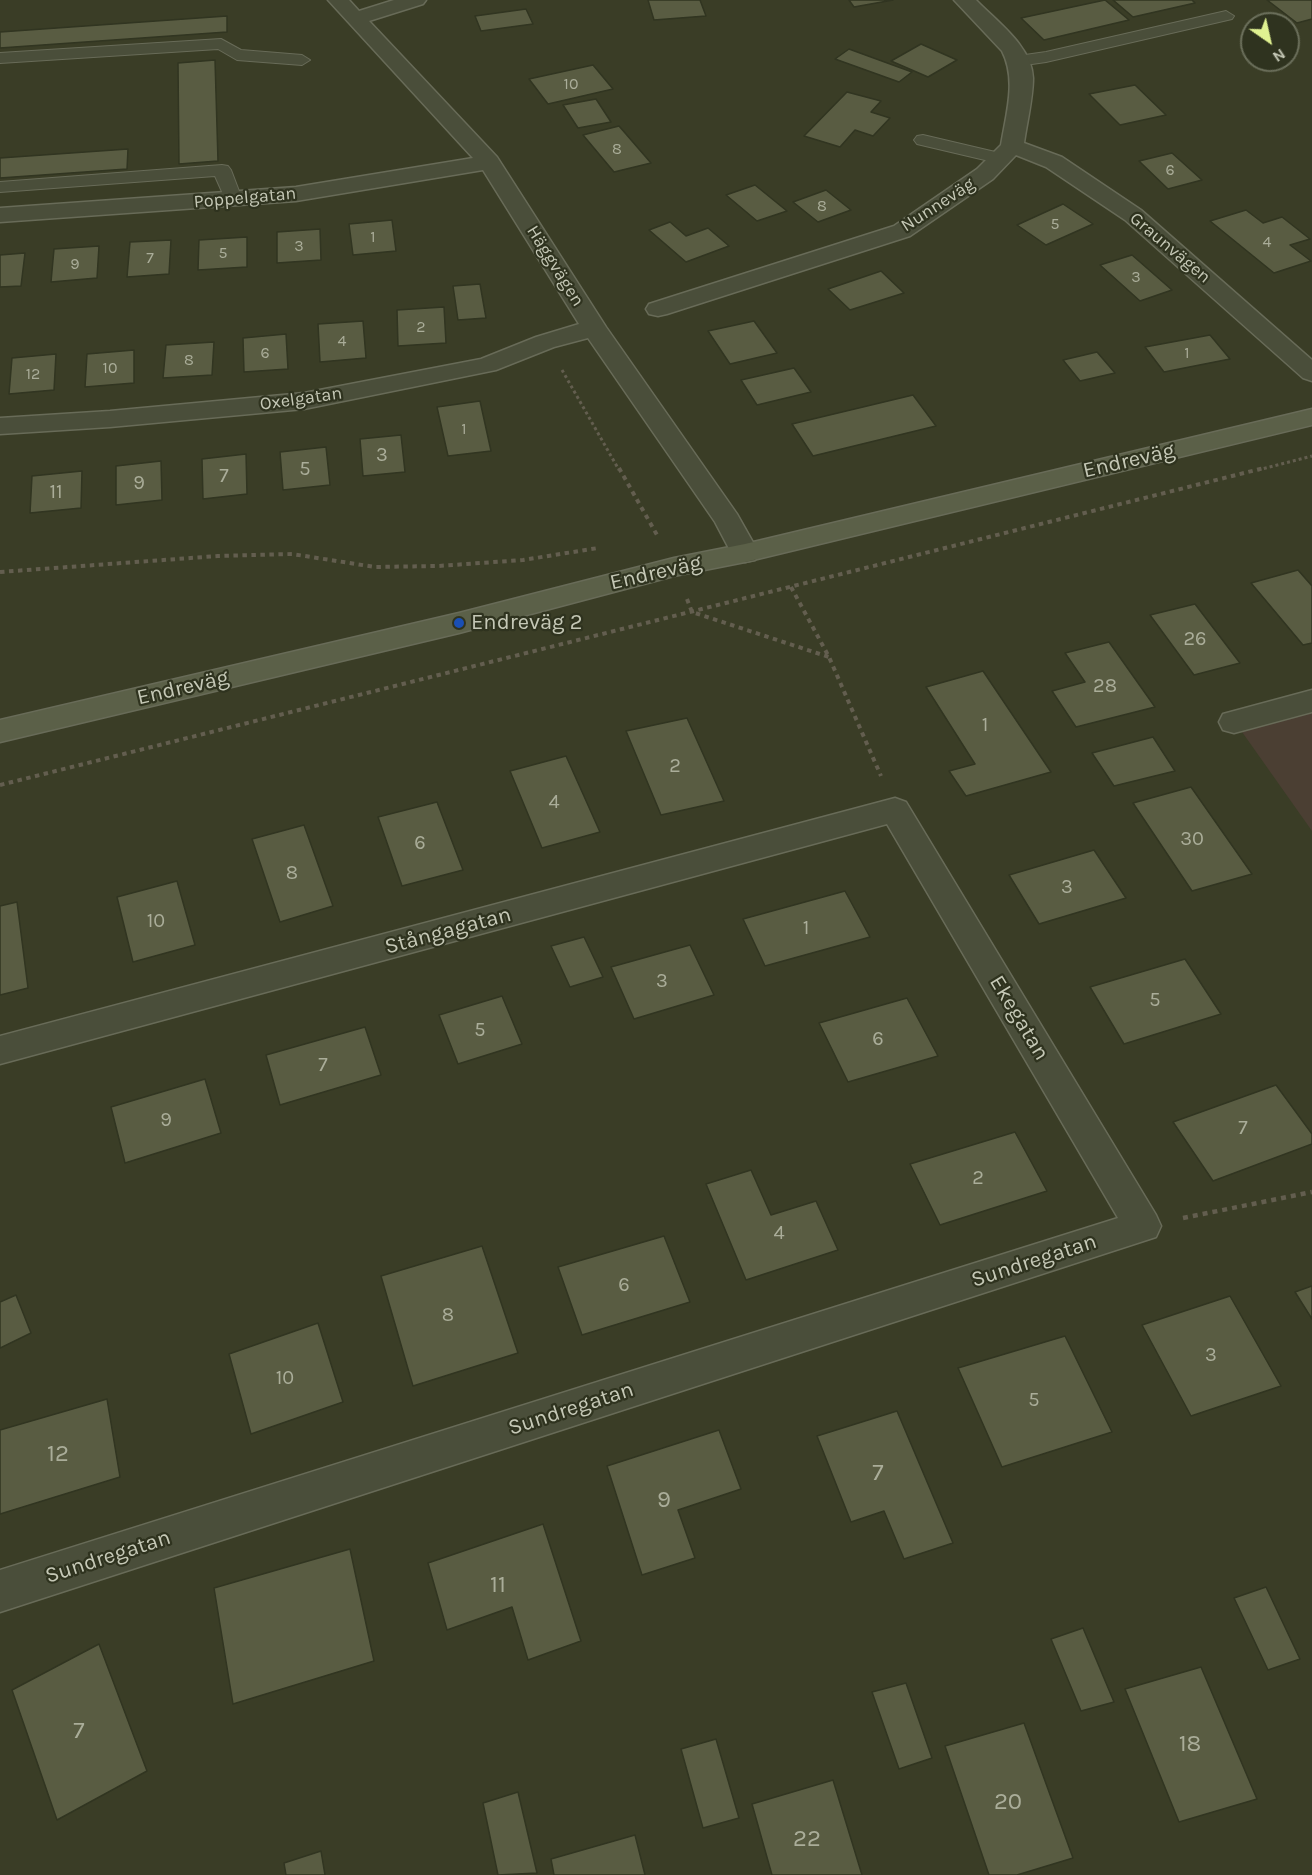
<!DOCTYPE html>
<html>
<head>
<meta charset="utf-8">
<style>
  body { margin:0 }
  #map { position:relative; width:1312px; height:1875px; overflow:hidden; background:#3a3d26; font-family:Karla,sans-serif }
  canvas { display:block }
  .north { position:absolute; left:1240px; top:12px; width:60px; height:60px; box-sizing:border-box; background:#2f331f; border:2px solid #6b6f5b; border-radius:50%; rotate:146deg; font-size:16px; font-weight:700; line-height:24px; text-align:center; color:#c5c8b6 }
  .north::after { content:''; display:block; margin:auto; width:21px; height:27px; background:#e0f291; clip-path:polygon(50% 0,100% 100%,50% 72%,0 100%) }
</style>
</head>
<body>
<div id="map">
<canvas width="1312" height="1875"></canvas>
<div class="north">N</div>
</div>
<script>
const context = document.querySelector('canvas').getContext('2d');
context.lineJoin = 'round';
function fillPath(path, color) { context.fillStyle = color; context.fill(path, 'evenodd'); }
function strokePath(path, color, width, dash) { context.strokeStyle = color; context.lineWidth = width; context.lineCap = dash ? 'butt' : 'round'; context.setLineDash(dash || []); context.stroke(path); }
function drawText(font, color, halo, rows, align = 'center') {
  context.font = font + ' Karla,sans-serif'; context.lineWidth = 4.5; context.setLineDash([]); context.textBaseline = 'middle'; context.strokeStyle = halo; context.fillStyle = color; for (const [text, x, y, turn = 0] of rows) {
    context.save(); context.translate(x, y); context.rotate((+turn || 0) * Math.PI / 180); context.textAlign = isNaN(turn) ? turn : align; if (halo) context.strokeText(text, 0, 0); context.fillText(text, 0, 0); context.restore();
  }
}
const green = new Path2D(`
  M1312,701V831L1235,722Z`);
const building = new Path2D(`
  M648,0H700L706,16L654,20Z
  M849,0H893L854,7Z
  M1105,0L1129,20L1044,40L1021,18Z
  M1113,0H1192L1195,3L1133,17Z
  M1267,0H1312V19L1297,23Z
  M526,9L533,24L481,31L475,16Z
  M227,16V32L0,48V32Z
  M921,44L957,60L928,77L891,61Z
  M849,49L912,72L899,82L835,59Z
  M215,60L218,161L179,164L178,63Z
  M593,65L613,89L548,104L529,79Z
  M1135,85L1166,115L1120,125L1089,94Z
  M847,92L881,101L871,112L890,118L873,136L855,130L840,147L804,136Z
  M596,99L611,122L578,128L563,105Z
  M619,126L651,163L614,172L583,135Z
  M128,149L127,169L0,178V158Z
  M1172,153L1202,180L1168,189L1139,161Z
  M755,185L787,211L757,221L726,195Z
  M826,190L851,210L818,222L793,202Z
  M1063,204L1093,224L1046,245L1017,225Z
  M1246,210L1263,223L1282,217L1310,239L1290,245L1311,261L1274,273L1210,221Z
  M392,220L396,251L353,255L349,224Z
  M670,222L686,236L708,228L729,246L686,262L649,230Z
  M320,229L321,260L277,263V232Z
  M247,237V267L198,270L199,240Z
  M171,240L169,274L127,277L130,242Z
  M99,246L97,278L51,282L54,249Z
  M25,253L21,286L0,287V255Z
  M1132,255L1172,290L1140,301L1100,265Z
  M881,271L904,293L850,310L828,289Z
  M480,284L486,318L458,320L453,286Z
  M444,307L446,343L398,346L397,310Z
  M363,321L366,358L320,362L318,324Z
  M754,321L777,353L730,364L708,331Z
  M286,334L288,369L244,372L243,338Z
  M1210,335L1230,359L1164,372L1145,347Z
  M214,342L212,375L163,378L166,345Z
  M134,350V383L85,387L87,354Z
  M1097,352L1115,373L1080,381L1063,360Z
  M56,354L54,390L9,394L12,358Z
  M794,368L811,392L757,405L741,380Z
  M913,395L936,426L813,456L792,424Z
  M480,401L491,451L448,456L437,407Z
  M401,435L405,472L363,476L360,439Z
  M326,447L330,485L283,490L280,452Z
  M246,454L247,494L203,499L202,459Z
  M161,461L162,500L116,505V466Z
  M82,471L81,508L30,513L32,476Z
  M1298,570L1312,586V643L1303,645L1251,583Z
  M1195,604L1240,663L1194,675L1150,615Z
  M1109,642L1155,707L1076,727L1052,691L1085,682L1065,653Z
  M983,671L1051,772L966,796L949,771L975,764L926,687Z
  M687,718L724,801L661,815L626,731Z
  M1153,737L1175,771L1114,786L1092,753Z
  M566,756L600,832L542,848L510,771Z
  M1191,787L1252,874L1192,891L1133,803Z
  M437,802L463,870L402,886L378,817Z
  M304,825L333,906L280,922L252,839Z
  M1094,850L1126,898L1039,924L1009,875Z
  M177,881L195,945L133,962L117,897Z
  M845,891L870,937L765,966L743,919Z
  M17,902L28,988L0,995V906Z
  M584,937L603,977L570,987L551,946Z
  M690,945L714,995L634,1019L611,967Z
  M1185,959L1221,1014L1124,1044L1090,987Z
  M502,996L522,1044L458,1064L439,1015Z
  M907,998L938,1056L848,1082L819,1023Z
  M365,1027L381,1075L280,1105L266,1055Z
  M205,1079L221,1133L125,1163L111,1107Z
  M1276,1085L1312,1134V1144L1213,1181L1173,1122Z
  M1015,1132L1047,1191L940,1225L910,1164Z
  M751,1170L771,1215L816,1201L838,1250L746,1280L706,1184Z
  M664,1236L690,1302L582,1335L558,1267Z
  M482,1246L518,1353L413,1386L381,1276Z
  M1312,1286V1319L1295,1292Z
  M16,1295L31,1333L0,1348V1302Z
  M1230,1296L1281,1386L1191,1416L1142,1325Z
  M318,1323L343,1402L251,1434L229,1354Z
  M1065,1336L1112,1432L1002,1467L958,1368Z
  M107,1399L120,1477L0,1514V1430Z
  M897,1411L953,1543L904,1559L884,1511L851,1522L817,1436Z
  M719,1430L741,1489L678,1510L695,1558L642,1575L607,1466Z
  M543,1524L581,1641L528,1660L512,1607L447,1630L428,1563Z
  M350,1549L374,1661L233,1704L214,1588Z
  M1266,1587L1300,1659L1268,1670L1234,1598Z
  M1083,1628L1114,1702L1081,1711L1051,1639Z
  M99,1644L147,1771L57,1820L12,1690Z
  M1201,1667L1257,1799L1179,1822L1125,1689Z
  M906,1683L932,1758L899,1769L872,1692Z
  M1024,1723L1073,1858L1017,1875H989L945,1746Z
  M716,1739L739,1818L703,1828L681,1749Z
  M833,1780L862,1875H772L752,1804Z
  M518,1792L537,1873L498,1875L483,1803Z
  M635,1835L645,1875H554L551,1859Z
  M321,1851L325,1875H286L284,1863Z`);
const pathFar2 = new Path2D(`
  M562,370L619,470
  M1258,470L1312,456`);
const pathFar1 = new Path2D(`
  M619,468L657,535
  M0,572L218,556L292,554L375,567L438,566L523,560L598,548
  M791,587L829,657L881,776
  M687,599L692,612L829,657
  M0,785L1264,468`);
const path = new Path2D(`
  M1183,1218L1312,1192`);
const service = new Path2D(`
  M1226,11L1234,16L1232,19L1046,62L1018,66L1010,61L1018,56L1046,52Z
  M221,39L241,50L302,55L310,60L302,65L237,60L218,49L0,63V53Z
  M923,135L1008,155L1011,159L1008,163L1002,164L917,144L914,140L917,136Z
  M222,165L228,166L231,170L242,199L239,203H227L215,176L0,192V182Z`);
const minor = new Path2D(`
  M328,0H349L359,11L394,0H426L423,4L369,21L497,157L606,327L737,514L759,553L755,560L745,562L735,560L715,522L588,338L554,347L496,370L304,409L110,427L0,434V418L110,411L304,393L481,359L536,337L579,324L483,170L296,201L0,222V208L296,187L473,158Z
  M954,0H976C996,21 1032,46 1033,78C1033,98 1027,122 1024,143L1062,157L1141,210L1312,360V381L1303,378L1125,220L1046,167L1016,155L993,179L910,236L667,314L658,316L649,314L646,309L649,304L894,226L977,169L1001,145C1006,114 1017,80 1002,51Z
  M1312,690V712L1234,733L1223,730L1219,722L1223,714Z
  M895,798L906,802L1156,1215L1161,1226L1156,1237L0,1612V1570L1118,1218L887,824L0,1064V1036Z`);
const secondary = new Path2D(`
  M1312,409V425L745,562L674,576L459,633L0,742V720L459,613L674,558L745,544Z`);
const markers = [
  [459,623,6,"#1a4fb4"]
];
const farNumbernames = [
  ["10",571,84],
  ["8",617,149],
  ["6",1170,170],
  ["8",822,206],
  ["5",1055,224],
  ["1",373,237],
  ["4",1267,242],
  ["3",299,246],
  ["5",223,253],
  ["7",150,258],
  ["9",75,264],
  ["3",1136,277],
  ["2",421,327],
  ["4",342,341],
  ["6",265,353],
  ["1",1187,353],
  ["8",189,360],
  ["10",110,368],
  ["12",33,374],
  ["1",464,429]
];
const farStreetnames = [
  ["Poppelgatan",245,198,-5],
  ["Nunneväg",938,205,-33],
  ["Graunvägen",1170,248,40],
  ["Häggvägen",555,266,58],
  ["Oxelgatan",301,399,-8]
];
const numberNames = [
  ["3",382,455],
  ["5",305,469],
  ["7",224,476],
  ["9",139,483],
  ["11",56,492],
  ["26",1195,639],
  ["28",1105,686],
  ["1",985,725],
  ["2",675,766],
  ["4",554,802],
  ["30",1192,839],
  ["6",420,843],
  ["8",292,873],
  ["3",1067,887],
  ["10",156,921],
  ["1",806,928],
  ["3",662,981],
  ["5",1155,1000],
  ["5",480,1030],
  ["6",878,1039],
  ["7",323,1065],
  ["9",166,1120],
  ["7",1243,1128],
  ["2",978,1178],
  ["4",779,1233],
  ["6",624,1285],
  ["8",448,1315],
  ["3",1211,1355],
  ["10",285,1378],
  ["5",1034,1400]
];
const streetNames = [
  ["Endreväg",1129,461,-13],
  ["Endreväg",656,573,-13],
  ["Endreväg",183,688,-13],
  ["Stångagatan",448,931,-15],
  ["Ekegatan",1019,1018,59],
  ["Sundregatan",1034,1261,-18],
  ["Sundregatan",571,1409,-18],
  ["Sundregatan",108,1557,-18]
];
const poiNames = [
  ["Endreväg 2",471,623]
];
const nearNumbernames = [
  ["12",58,1454],
  ["7",878,1473],
  ["9",664,1500],
  ["11",498,1585],
  ["7",79,1731],
  ["18",1190,1744],
  ["20",1008,1802],
  ["22",807,1839]
];
fillPath(green, '#4b3f33');
fillPath(building, '#595c42');
strokePath(building, '#313521', 1.5);
strokePath(service, '#686b58', 2);
strokePath(minor, '#686b58', 3);
strokePath(secondary, '#686b58', 3);
strokePath(pathFar2, '#635e4f', 3, [3, 3]);
strokePath(pathFar1, '#635e4f', 4, [4.5, 4.5]);
strokePath(path, '#635e4f', 4.5, [5, 5]);
fillPath(service, '#4a4e3a');
fillPath(minor, '#4a4e3a');
fillPath(secondary, '#5b6048');
for (const [x, y, r, color] of markers) { const dot = new Path2D(); dot.arc(x, y, r, 0, 2 * Math.PI); context.fillStyle = color; context.fill(dot); strokePath(dot, '#2f331f', 2); }
drawText('16px', '#aaad99', null, farNumbernames);
drawText('18px', '#c5c8b6', '#2f331f', farStreetnames);
drawText('20px', '#aaad99', null, numberNames);
drawText('22px', '#c5c8b6', '#2f331f', streetNames);
drawText('22px', '#c5c8b6', '#2f331f', poiNames, 'left');
drawText('24px', '#aaad99', null, nearNumbernames);
</script>
</body>
</html>
